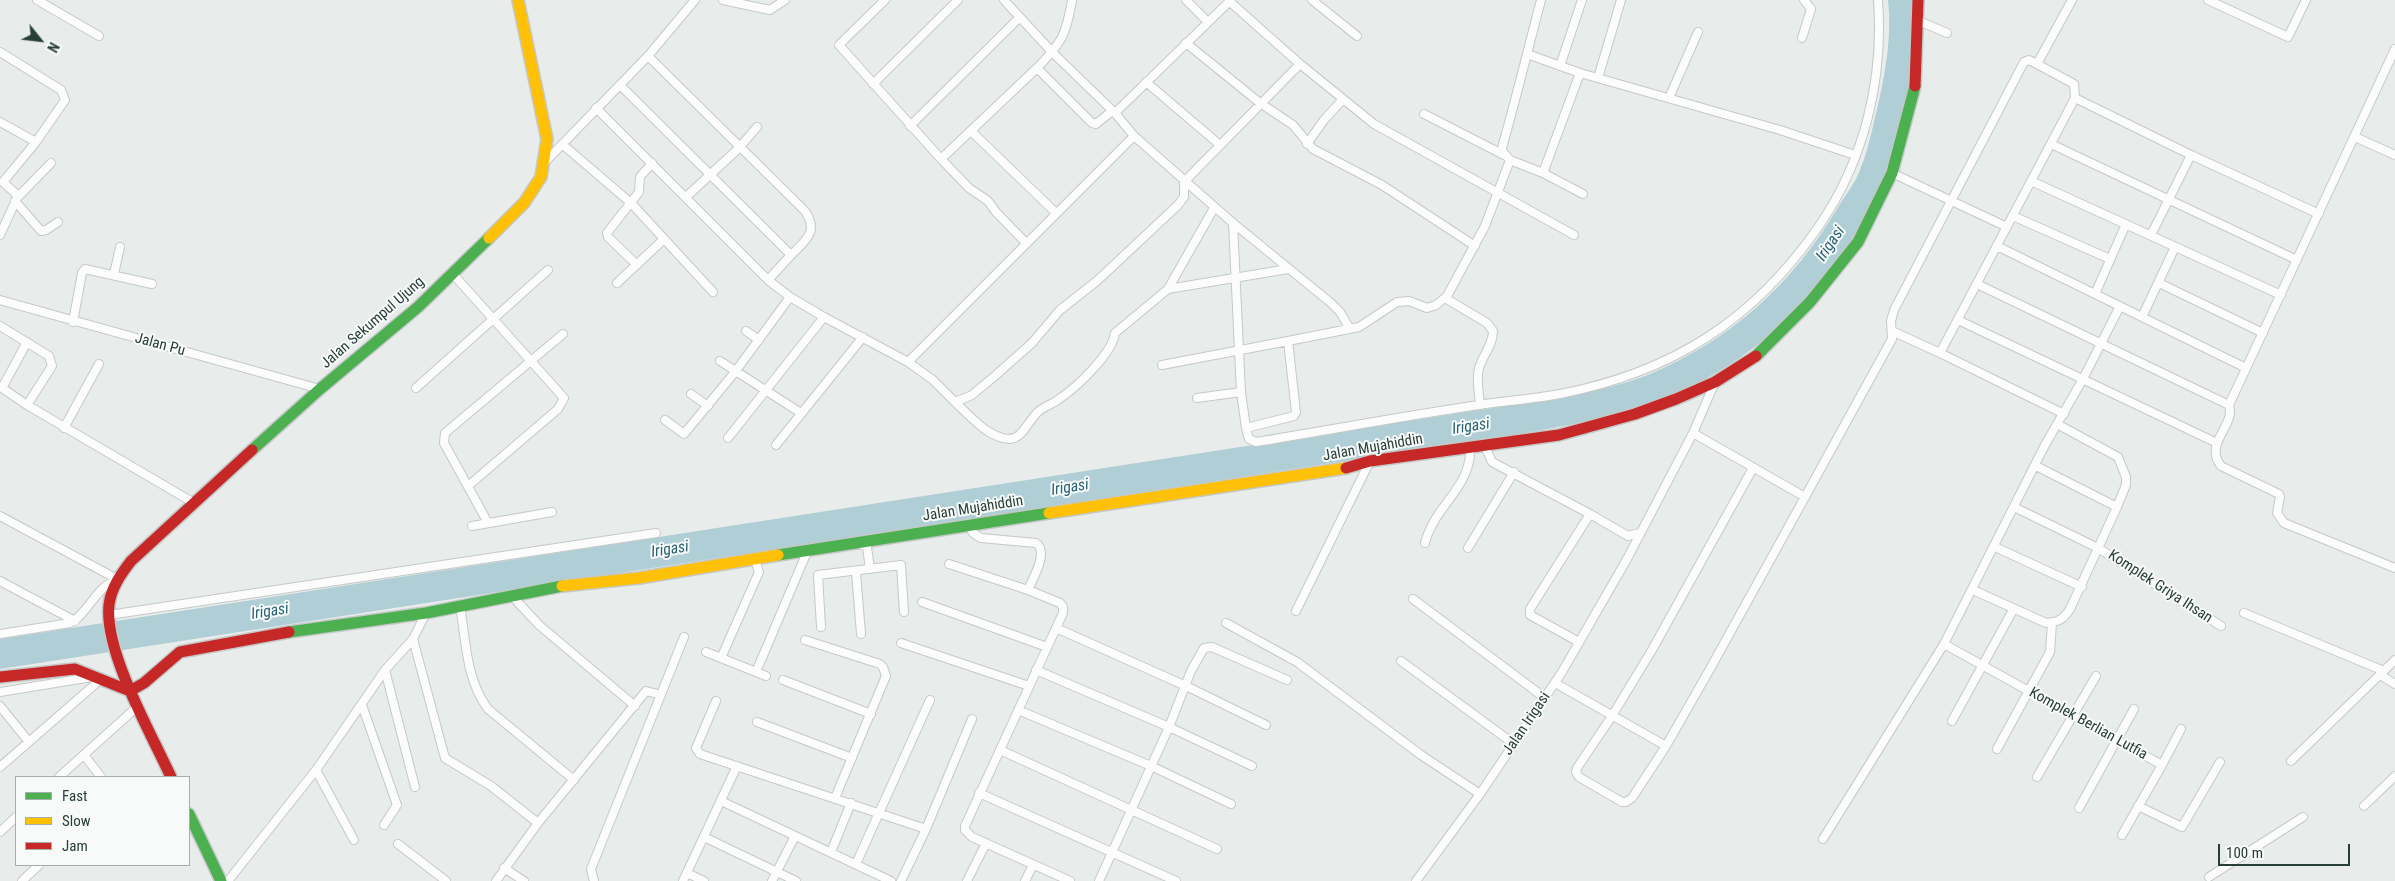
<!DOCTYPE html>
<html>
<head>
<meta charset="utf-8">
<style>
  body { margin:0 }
  #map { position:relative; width:2395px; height:881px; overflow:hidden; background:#e8ecea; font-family:"Roboto Condensed",sans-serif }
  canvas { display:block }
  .legend { position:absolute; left:15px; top:776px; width:175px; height:90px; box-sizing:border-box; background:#f7faf9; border:1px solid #a4afac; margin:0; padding:6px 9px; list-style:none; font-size:15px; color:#273e39 }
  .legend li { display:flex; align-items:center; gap:10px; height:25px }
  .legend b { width:25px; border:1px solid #a4afac }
  .north { position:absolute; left:15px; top:15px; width:50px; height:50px; -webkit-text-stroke:4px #f7faf9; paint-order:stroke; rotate:119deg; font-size:14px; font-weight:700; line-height:20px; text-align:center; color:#273e39 }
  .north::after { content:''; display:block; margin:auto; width:18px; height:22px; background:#273e39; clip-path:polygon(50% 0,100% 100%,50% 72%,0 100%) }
  .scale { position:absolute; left:2218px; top:844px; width:132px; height:22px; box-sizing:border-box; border:2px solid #273e39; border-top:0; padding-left:6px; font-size:15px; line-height:18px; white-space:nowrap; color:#273e39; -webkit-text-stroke:4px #f7faf9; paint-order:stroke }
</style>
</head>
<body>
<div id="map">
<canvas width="2395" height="881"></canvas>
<ul class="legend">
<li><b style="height:6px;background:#4caf50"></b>Fast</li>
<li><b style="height:6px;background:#ffc107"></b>Slow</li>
<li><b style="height:6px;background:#c62828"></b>Jam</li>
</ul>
<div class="north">N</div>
<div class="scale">100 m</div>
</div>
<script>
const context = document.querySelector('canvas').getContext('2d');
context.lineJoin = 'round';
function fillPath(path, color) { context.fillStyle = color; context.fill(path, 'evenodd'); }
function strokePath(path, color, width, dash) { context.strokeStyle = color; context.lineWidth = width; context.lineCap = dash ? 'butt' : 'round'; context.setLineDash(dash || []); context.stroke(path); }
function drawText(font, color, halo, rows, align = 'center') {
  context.font = font + ' "Roboto Condensed",sans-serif'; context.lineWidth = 4; context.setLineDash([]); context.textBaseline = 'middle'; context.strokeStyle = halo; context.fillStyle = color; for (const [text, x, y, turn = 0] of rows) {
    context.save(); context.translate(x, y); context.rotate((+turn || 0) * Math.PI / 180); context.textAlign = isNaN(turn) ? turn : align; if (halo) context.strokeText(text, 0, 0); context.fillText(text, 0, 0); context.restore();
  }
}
const water = new Path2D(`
  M1888,0H1916C1916,22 1918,46 1915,68C1898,208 1805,337 1675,394C1627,415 1576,424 1525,433L0,669V639L1518,404C1562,396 1609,391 1650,374C1732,339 1791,285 1837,209C1844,197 1855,184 1860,170C1869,149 1873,124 1879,101C1886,69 1892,33 1888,0Z`);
const street = new Path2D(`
  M37,0L99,36
  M723,0L770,10L785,0
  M885,0L839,45L941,159L969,188L988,201L996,212L1026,243
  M1004,0L1052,52L1115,113
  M1072,0C1066,36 1062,42 1037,68L1092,123L1096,124L1112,111
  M1186,0L1208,22
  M1312,0L1357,36
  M2208,0L2288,37L2306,0
  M1229,1L1300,64L1374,124L1574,235
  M1919,21L1947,33
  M1802,38L1811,9L1804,0
  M1186,43L1260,103L1293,125L1313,149L1382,185L1475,246
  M0,52L61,90L65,100L36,142L3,182L16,194L17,198L0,235
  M1527,54L1580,73L1543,173L1510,160L1502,151V148C1516,99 1528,49 1541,0
  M648,56L805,211C819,232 806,240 791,255
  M2037,64L2074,84L2075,98L2191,155L2319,214
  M1560,66L1582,0
  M1580,73L1780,130L1855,155
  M1598,78L1621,0
  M1146,82L1220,145
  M873,84L958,0
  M620,85L791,255L768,280
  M1669,98L1698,32
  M596,108L768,280L790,297L824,317L908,362L933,380L955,402L972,395L996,375L1032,343L1060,310L1098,280L1178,205L1184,197V182L1300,64
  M1424,114L1504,155
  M0,122L36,142
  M910,126L1020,17
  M971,131L1056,213
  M2355,137L2395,155
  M562,144L631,203L713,292
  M1307,144L1324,120L1343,99
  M2051,144L2297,260
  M941,159L1037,68
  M545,162L648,56L695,0
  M1543,173L1583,194
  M1892,173L2007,227
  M2031,181L2281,295
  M686,197L739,148L757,127
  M17,198L51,163
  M15,201L41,231L46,230L58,222
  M2013,216L2110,259
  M1233,223L1331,303L1340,312L1350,329
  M2151,235L2191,155
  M1997,246L2246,368
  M637,265L608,237L607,233L639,192L640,177L652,163
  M452,273L564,398L558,409L468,486
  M114,274L120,247
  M617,283L663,240
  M2159,283L2263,333
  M1977,284L2229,405C2236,426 2203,443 2221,466L2279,494L2280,497L2277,513L2284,523L2395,568
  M1168,289L1288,269
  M2095,294L2126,224
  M1445,298L1487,323L1493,331C1493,345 1483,355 1479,368C1476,380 1479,393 1480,404
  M0,300L320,389
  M2142,317L2175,247
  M1958,320L2217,443
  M73,322L82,273L85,269L152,284
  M0,326L49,356L52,366L27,405L194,503
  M746,331L759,340
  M1892,331L1940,353L2075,98
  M1288,341L1359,327L1397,302L1409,301L1427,308L1436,305L1447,296L1485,226L1510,160
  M27,342L2,388L27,405
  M1940,353L2064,414
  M720,361L801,413
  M908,362L1134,136
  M1162,365L1288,341L1296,412L1294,416L1246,428L1241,392
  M416,388L548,270
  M691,394L708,406
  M1197,398L1241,392L1233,223L1134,136L1115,113L1231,0
  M955,402C969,415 988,438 1009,439C1023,439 1029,419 1039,411C1045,406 1053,404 1059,399C1076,388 1113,353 1115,333L1168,289L1214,208
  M2229,405L2395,49
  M665,420L684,434L735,372L790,297
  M64,428L99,364
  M1246,428L1249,439L1256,442C1330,430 1404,416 1479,405C1506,401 1533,399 1560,394C1673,372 1754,320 1819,226C1864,161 1884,79 1878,0
  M1693,433L1805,497L1710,669L1666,746L1632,798L1626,802H1622L1579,777L1576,772L1577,768L1612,716L1652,650L1753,468
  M728,438L824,317
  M776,445L863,337
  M1485,446L1492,462L1590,514
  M2036,466L2117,507
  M1805,497L1892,339L1891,321L1894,310L2024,62L2029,60L2037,64L2072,0
  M2014,507L2098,548L2221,626
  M0,516L117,579
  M488,523L444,443L445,433L563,334
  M968,524L973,533L981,538L1036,543C1049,552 1033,578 1028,590L1060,603L1063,607V613L965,826V830L972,837L1070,881
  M472,526L552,512
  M857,543L867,547L870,569
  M1425,543C1434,506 1472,487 1470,448
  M1995,547L2082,587
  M1468,548L1514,472
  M949,564L1028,590
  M856,572L861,634
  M0,581L75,621
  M1973,590L2046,623C2058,622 2063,620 2070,609L2117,507L2126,485V477L2118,457L2057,424
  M512,596L539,625L635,706
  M1413,599L1545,698
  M922,602L1047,647
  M460,606C466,641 466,680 488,709L574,780
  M1296,611L1370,461
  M2244,613L2384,671
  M109,615L656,533
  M1226,623L1297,662L1421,755L1480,794L1562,672L1627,559L1693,433L1715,382
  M821,627L818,575L901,565L904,612
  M1056,628L1186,686L1266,725
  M0,634L70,623C86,616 100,582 115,582
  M413,639L445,758L491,786L538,823
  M805,640L880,664L883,667L886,676L835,798
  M1579,642L1530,615V609L1590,514L1628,536L1640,533
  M901,643L1029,686
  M1944,644L2162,765L2122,835
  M706,652L766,676
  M721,658L759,572L755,560
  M1401,661L1514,744
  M385,670L415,787
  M1036,670L1169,727L1252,766
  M756,672L807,552
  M2380,675L2395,684
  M783,680L871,714
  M1555,683L1666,746
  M0,692L92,677
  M716,701L696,748L700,754L926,829
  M362,705L397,805L384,825
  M0,706L29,742
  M1018,710L1151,766L1231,804
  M1952,721L2013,610
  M757,722L852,758
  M1997,749L2050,652L2052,623
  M1000,750L1217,849
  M84,755L101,777
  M2291,761L2395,660
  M2162,765L2181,729
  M0,767L100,680
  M316,770L354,840
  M59,777L137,707
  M2037,777L2096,676
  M979,793L1176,881
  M721,801L891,881
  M2138,806L2182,827L2220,762
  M2364,806L2395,776
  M2079,808L2134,709
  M0,832L16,817
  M704,837L796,881
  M1823,839L1944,644L2045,445L2083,379L2120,306
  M398,844L446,881
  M831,852L851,803
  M856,864L930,700
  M504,868L524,881
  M687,873L704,881
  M2209,877L2303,817
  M22,881L39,865
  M228,881L316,770L385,670L413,639L426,613
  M496,881L538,823L646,691L661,695
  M594,881L591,869L684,637
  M683,881L737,766
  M772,881L795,836
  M901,881L926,829L972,719
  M967,881L986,843
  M1025,881L1033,865
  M1099,881L1169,727L1191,671L1204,648L1212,647L1287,680
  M1416,881L1480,794`);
const fast = new Path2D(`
  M1756,356L1810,302L1858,242L1892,173L1915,86
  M252,450L320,389L418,307L489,238
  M778,555L1049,513
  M289,632L426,613L562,586
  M189,814L221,881`);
const slow = new Path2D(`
  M489,238L524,203L541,177L547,139L518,0
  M1049,513L1346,468
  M562,586L639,578L778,555`);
const jam = new Path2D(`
  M1915,86L1918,0
  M1346,468L1370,461L1559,435L1635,414L1676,399L1715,382L1756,356
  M0,677L75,669L130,691L144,683L180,652L289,632
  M171,777C151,733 104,652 109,605C111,588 121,574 131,561L252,450`);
const streetNames = [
  ["Jalan Sekumpul Ujung",373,323,-41],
  ["Jalan Pu",160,345,15],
  ["Jalan Mujahiddin",1373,448,-10],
  ["Jalan Mujahiddin",973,509,-9],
  ["Komplek Griya Ihsan",2160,587,33],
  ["Jalan Irigasi",1527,724,-56],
  ["Komplek Berlian Lutfia",2088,724,29]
];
const waterNames = [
  ["Irigasi",1831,244,-56],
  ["Irigasi",1471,427,-9],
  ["Irigasi",1070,488,-9],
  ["Irigasi",670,550,-9],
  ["Irigasi",270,612,-9]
];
fillPath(water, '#afced5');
strokePath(street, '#c5c9c7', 10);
strokePath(fast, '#c4c9c7', 14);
strokePath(slow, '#c4c9c7', 14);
strokePath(jam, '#c4c9c7', 14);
strokePath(street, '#fcfcfc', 8);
strokePath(fast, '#4caf50', 11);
strokePath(slow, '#ffc107', 11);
strokePath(jam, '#c62828', 11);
drawText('15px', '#273e39', '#f7faf9', streetNames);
drawText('italic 16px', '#276374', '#f7faf9', waterNames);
</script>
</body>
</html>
